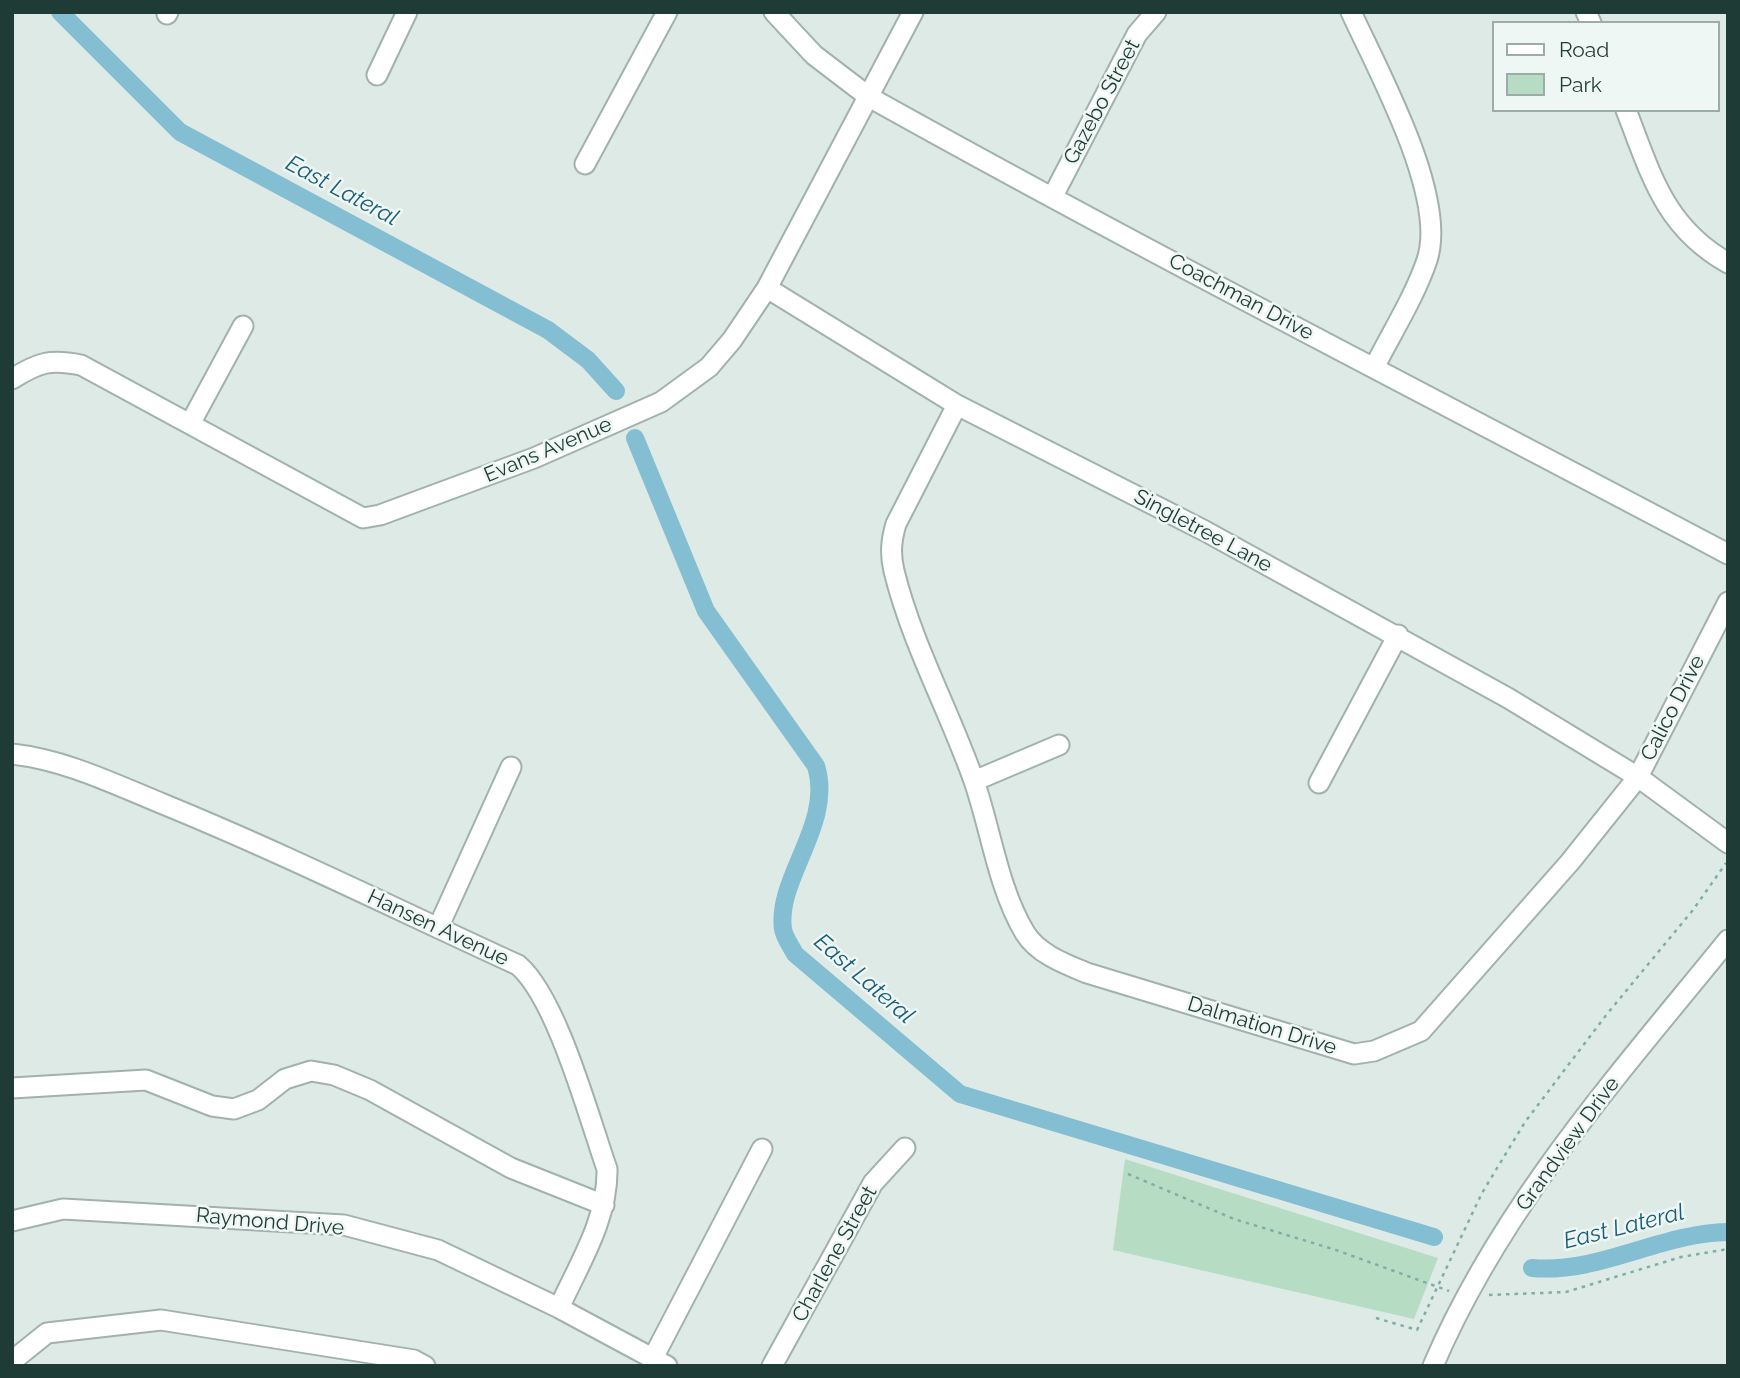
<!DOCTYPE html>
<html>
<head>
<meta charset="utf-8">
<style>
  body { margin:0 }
  #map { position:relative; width:1740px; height:1378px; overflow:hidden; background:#deeae6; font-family:Raleway,sans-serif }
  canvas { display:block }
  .frame { position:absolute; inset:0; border:14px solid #1f3b36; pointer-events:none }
  .legend { position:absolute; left:1492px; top:21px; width:228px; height:91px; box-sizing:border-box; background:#eff7f4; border:2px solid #9caca8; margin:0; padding:9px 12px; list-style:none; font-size:21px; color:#1f3b36 }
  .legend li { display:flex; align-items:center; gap:14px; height:35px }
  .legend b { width:35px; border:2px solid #9caca8 }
</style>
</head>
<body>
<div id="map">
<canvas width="1740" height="1378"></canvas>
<div class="frame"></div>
<ul class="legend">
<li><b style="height:9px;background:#fff"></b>Road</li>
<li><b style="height:19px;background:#b6ddc4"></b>Park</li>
</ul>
</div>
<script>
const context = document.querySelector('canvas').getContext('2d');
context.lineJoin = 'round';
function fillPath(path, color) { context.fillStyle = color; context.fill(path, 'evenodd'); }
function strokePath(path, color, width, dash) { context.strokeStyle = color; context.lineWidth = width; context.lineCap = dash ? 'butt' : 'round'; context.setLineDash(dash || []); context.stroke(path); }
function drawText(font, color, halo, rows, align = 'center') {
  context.font = font + ' Raleway,sans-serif'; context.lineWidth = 5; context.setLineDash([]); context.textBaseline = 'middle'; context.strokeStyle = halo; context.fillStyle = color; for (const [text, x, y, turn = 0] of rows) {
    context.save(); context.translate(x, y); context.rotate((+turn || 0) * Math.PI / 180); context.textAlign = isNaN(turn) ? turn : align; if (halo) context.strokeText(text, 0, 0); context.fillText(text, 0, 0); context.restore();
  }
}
const green = new Path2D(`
  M1125,1159L1438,1258L1414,1319L1113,1250Z`);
const canal = new Path2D(`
  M60,12L180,132L548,330L588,360L616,391
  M635,438L706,611L816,766C834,824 776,878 783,929C784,937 791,946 795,954L960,1094L1434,1237
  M1532,1268C1600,1274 1660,1233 1728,1232`);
const path = new Path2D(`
  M1128,1174L1234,1219L1336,1250L1449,1291
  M1489,1295L1566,1292L1681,1257L1728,1249
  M1376,1318L1417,1330L1482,1193L1525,1122L1607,1014L1693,910L1726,863`);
const minor = new Path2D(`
  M774,12L814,55L869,97C1152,255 1441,402 1728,554
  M1351,12C1378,71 1448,197 1427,260C1415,296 1392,332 1375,366
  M1586,12L1591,23
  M167,14L168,12
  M377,75L407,12
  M1626,110C1651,174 1664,227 1728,263
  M585,164L667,12
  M1053,196L1137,34L1156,12
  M767,288L957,405L1205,531L1508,698L1638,777L1728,843
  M12,379C39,362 50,359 81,365L363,518L380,515L534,458L661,402L709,367L732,340L767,288L913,12
  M957,405L896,524C891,541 890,554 894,571C912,644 949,710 974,781C991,830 998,888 1025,933C1038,954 1065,964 1087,973L1354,1054L1374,1051L1421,1031L1570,862L1638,777L1728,602
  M190,424L243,326
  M12,754C66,760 114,784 163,804C283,853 400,911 518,965C557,998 589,1118 607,1169C608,1219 579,1264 559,1308
  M974,781L1059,745
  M1319,783L1398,635
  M438,928L511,767
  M12,1088L146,1080L212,1106L234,1109L258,1100L285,1079L311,1071L334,1075L370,1090L511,1168L604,1205
  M12,1221L63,1209L344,1225L438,1250L559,1308L667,1366
  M653,1358L762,1149
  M12,1361L47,1333L161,1320L414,1360L425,1366
  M772,1366L873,1183L905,1148
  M1433,1366C1501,1206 1620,1073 1728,940`);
const streetNames = [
  ["Gazebo Street",1102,102,-62],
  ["Coachman Drive",1241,297,28],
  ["Evans Avenue",548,450,-23],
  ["Singletree Lane",1203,531,28],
  ["Calico Drive",1673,708,-63],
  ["Hansen Avenue",438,928,25],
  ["Dalmation Drive",1262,1026,17],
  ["Grandview Drive",1568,1144,-54],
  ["Raymond Drive",270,1222,5],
  ["Charlene Street",835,1254,-61]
];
const waterNames = [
  ["East Lateral",342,191,28],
  ["East Lateral",864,979,41],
  ["East Lateral",1624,1227,-14]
];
fillPath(green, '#b6ddc4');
strokePath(canal, '#84bed2', 18);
strokePath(minor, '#a1b2ae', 23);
strokePath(path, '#7dafa5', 2.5, [3.5, 5]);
strokePath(minor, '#fff', 19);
drawText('21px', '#1f3b36', '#eff7f4', streetNames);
drawText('italic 23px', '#185e78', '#eff7f4', waterNames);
</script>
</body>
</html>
